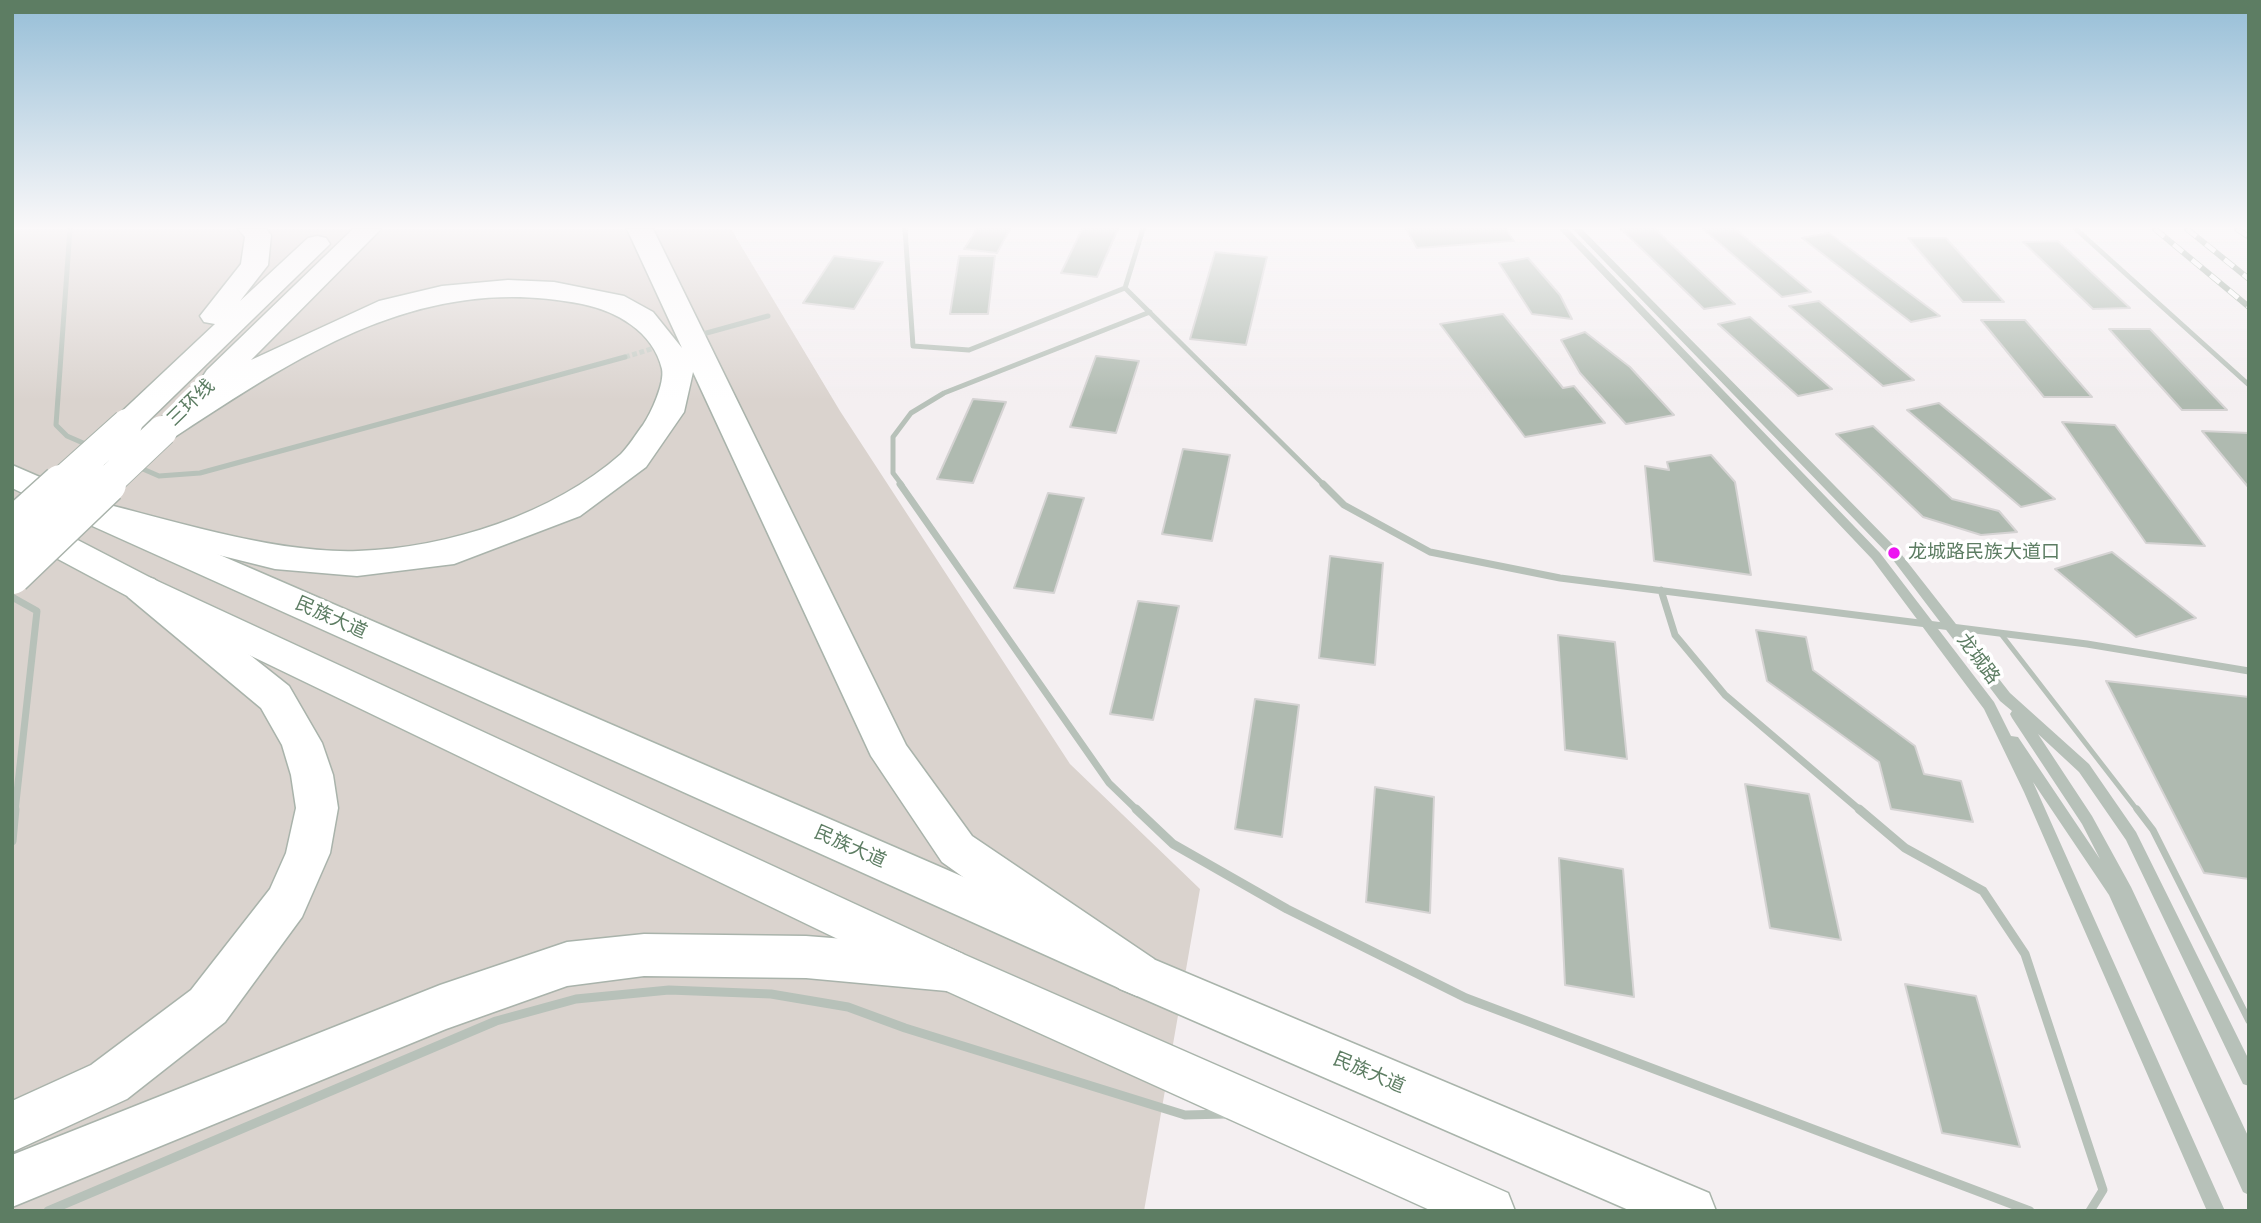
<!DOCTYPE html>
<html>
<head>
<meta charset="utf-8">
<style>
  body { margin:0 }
  #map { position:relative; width:2261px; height:1223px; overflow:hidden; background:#f4eff1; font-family:Rubik,sans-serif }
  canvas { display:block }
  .frame { position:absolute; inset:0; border:14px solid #5d7d63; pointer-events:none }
</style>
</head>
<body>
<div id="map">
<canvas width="2261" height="1223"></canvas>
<div class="frame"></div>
</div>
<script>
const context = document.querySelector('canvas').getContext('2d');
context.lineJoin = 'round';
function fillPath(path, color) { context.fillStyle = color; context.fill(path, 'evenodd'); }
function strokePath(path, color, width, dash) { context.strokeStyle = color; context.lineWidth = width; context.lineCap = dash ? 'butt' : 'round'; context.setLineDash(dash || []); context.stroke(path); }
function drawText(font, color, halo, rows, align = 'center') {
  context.font = font + ' Rubik,"Noto Sans SC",sans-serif'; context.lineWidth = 7; context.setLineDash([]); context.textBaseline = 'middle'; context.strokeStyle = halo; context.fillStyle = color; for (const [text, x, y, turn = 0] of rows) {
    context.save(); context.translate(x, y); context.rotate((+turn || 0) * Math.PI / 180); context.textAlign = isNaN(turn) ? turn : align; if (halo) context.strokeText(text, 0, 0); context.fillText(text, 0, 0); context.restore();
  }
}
const green = new Path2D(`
  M12,229H731L840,411L1070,764L1200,889L1144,1211H12Z`);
const building = new Path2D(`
  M977,229H1010L997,253L964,249Z
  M1082,229H1118L1097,277L1061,273Z
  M1406,229H1506L1514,241L1417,248Z
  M1621,229H1655L1735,304L1704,309Z
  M1703,229H1735L1811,292L1782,297Z
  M1829,233L1940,316L1911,322L1802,238Z
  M1908,238H1946L2004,302H1963Z
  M2058,241L2130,308L2093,309L2023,242Z
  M1215,252L1267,257L1246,345L1190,339Z
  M834,256L883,262L854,309L803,303Z
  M959,256H995L988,314H950Z
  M1528,258L1560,295L1572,319L1532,314L1499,263Z
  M1819,301L1914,380L1883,386L1789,306Z
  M1503,314L1563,388L1574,386L1605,423L1525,437L1440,324Z
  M1750,317L1832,389L1798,396L1718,324Z
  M1981,320H2025L2092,397H2044Z
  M2109,329H2150L2227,410H2182Z
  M1585,332L1630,367L1674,415L1626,424L1580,373L1561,340Z
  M1096,356L1139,361L1116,433L1070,427Z
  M973,399L1006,402L973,483L937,479Z
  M1939,403L2055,499L2021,507L1907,410Z
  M2062,422L2115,425L2205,546L2146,543Z
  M1873,426L1952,499L1999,511L2017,532L1981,535L1923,517L1836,434Z
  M2202,431L2249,433V488Z
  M1183,449L1230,455L1212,541L1162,534Z
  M1711,455L1735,482L1751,575L1654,561L1645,466L1669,470L1667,462Z
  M1048,493L1084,498L1054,593L1014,588Z
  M2112,552L2196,618L2136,637L2055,569Z
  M1330,556L1383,563L1375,665L1319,658Z
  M1138,601L1179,606L1153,720L1110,714Z
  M1756,630L1806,637L1813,670L1915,746L1924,774L1961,781L1973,822L1891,809L1879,762L1767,681Z
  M1558,635L1615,642L1627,759L1565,750Z
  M2106,681L2249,697V879L2204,873Z
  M1255,699L1299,705L1282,837L1235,829Z
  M1745,784L1809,794L1841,940L1770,928Z
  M1375,787L1434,797L1430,913L1366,902Z
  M1559,858L1623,869L1634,997L1565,985Z
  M1905,984L1976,996L2020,1147L1942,1133Z`);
const minorTunnel = new Path2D(`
  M625,357L661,346`);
const serviceFar1 = new Path2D(`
  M2001,634L2138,811`);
const service = new Path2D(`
  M2137,809L2153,830L2249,1021`);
const minorFar2 = new Path2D(`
  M70,229L56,425L67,436L90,446
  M905,229L913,346L969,350L1125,288
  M1143,229L1125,288L1324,485
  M2076,229L2249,385
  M703,334L768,316
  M136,466L159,476L200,473L625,357
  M902,485L893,473V437L911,413L944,393L1150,312`);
const minorFar1 = new Path2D(`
  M900,484L1109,783L1138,811
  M1323,484L1344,505L1430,552L1560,578L2087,644L2249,671
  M1661,590L1675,635L1725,695L1861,811
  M12,597L37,611L15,811`);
const minor = new Path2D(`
  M1136,809L1173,844L1287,909L1466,998L2030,1211
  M1859,809L1905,848L1983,891L2025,954L2103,1190L2090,1211
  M12,841L15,809
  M48,1211L496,1021L576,999L669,990L771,994L848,1007L905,1028L1185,1115L1226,1114`);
const tertiary = new Path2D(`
  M1559,229H1568L1880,553L1994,702L2011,736L2018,737L2100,859L2082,824L2012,718L2010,714L2012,711L2000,701L1890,556L1573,229H1582L1898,550L2010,693L2089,764L2136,832L2249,1060V1086L2243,1084L2126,840L2079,772L2038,734L2092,816L2131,887L2249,1138V1195L2243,1192L2109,895L2033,782L2225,1211H2207L2024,792L1984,709L1872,559Z`);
const primary = new Path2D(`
  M12,465L1153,959L1709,1193L1716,1211H1631L1121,989L79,520L12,488Z
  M25,516L37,519L153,579L963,954L1508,1193L1515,1211H1432L931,984L129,597L13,535L12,521Z`);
const trunk = new Path2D(`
  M238,229H266L271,235L268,265L240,301L308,238L317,236L326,238L330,244L138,431L127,434L116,431L111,424L116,417L215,324L204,322L200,316L241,264L245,237Z
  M353,229H381L251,360L379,301L442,286L508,280L554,282L624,296L653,312L682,348L627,229H653L906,745L972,836L1154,959L1160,974L1154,989L1137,996L1120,989L942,862L871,756L693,372L684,412L646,467L580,516L454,564L357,576L275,569L78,520L73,512L78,504L90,500C171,520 276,554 358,551C448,548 553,514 621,454C629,446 636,434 643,425C651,413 665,383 662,369C653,331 616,311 582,304C421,272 300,355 173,438L162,441L151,438L146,431L151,424L214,384L207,382L203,376L207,370Z
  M141,575L154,579L289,686L322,743L333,775L338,808L330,853L302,917L225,1022L127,1099L12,1152V1101L91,1065L191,990L270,889L286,853L296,808L291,775L282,745L261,708L128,597L123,588L128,579Z
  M644,934L806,936L947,947L963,954L970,969L963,984L947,991L806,978L644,976L567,986L446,1029L12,1207V1155L440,985L567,942Z`);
const rail = new Path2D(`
  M2155,229L2249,307
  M2187,229L2249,279
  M2237,229L2249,237`);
const trunkBridgeFar1 = new Path2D(`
  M59,485L127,424
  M105,485L162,431`);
const trunkBridge = new Path2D(`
  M12,528L61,484
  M12,575L107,484`);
const markers = [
  [1894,553,7,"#ed13f1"]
];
const streetNames = [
  ["三环线",191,403,-44],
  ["民族大道",331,618,24],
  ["龙城路",1978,659,53],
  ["民族大道",850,847,24],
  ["民族大道",1369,1073,23]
];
const poiNames = [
  ["龙城路民族大道口",1908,553]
];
fillPath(green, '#dad3ce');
fillPath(building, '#afbab0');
strokePath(building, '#d5d3d3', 2);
strokePath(minorTunnel, '#c7cdc6', 5, [5, 2.5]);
strokePath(primary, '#a9b4ab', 3);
strokePath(trunk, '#a9b3ab', 3);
strokePath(serviceFar1, '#b7c1b9', 5);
strokePath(service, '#b7c1b9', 7);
strokePath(minorFar2, '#b7c1b9', 5);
strokePath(minorFar1, '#b7c1b9', 7);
strokePath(minor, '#b7c1b9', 9);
fillPath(tertiary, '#b7c1b9');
fillPath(primary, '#fff');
fillPath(trunk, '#fff');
strokePath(rail, '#97a79a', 6);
strokePath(rail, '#fff', 4.5, [12]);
strokePath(trunkBridgeFar1, '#a9b3ab', 32, []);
strokePath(trunkBridge, '#a9b3ab', 41, []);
strokePath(trunkBridgeFar1, '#fff', 30);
strokePath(trunkBridge, '#fff', 38);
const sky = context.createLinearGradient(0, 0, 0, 400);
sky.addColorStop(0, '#96bed7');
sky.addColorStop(0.57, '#faf8f9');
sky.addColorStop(1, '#faf8f900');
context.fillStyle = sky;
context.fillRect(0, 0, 2261, 400);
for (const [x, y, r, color] of markers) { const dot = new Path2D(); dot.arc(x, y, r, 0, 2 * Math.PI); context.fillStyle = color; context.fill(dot); strokePath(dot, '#fff', 2.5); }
drawText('19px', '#5d7d63', '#fff', streetNames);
drawText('19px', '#5d7d63', '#fff', poiNames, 'left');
</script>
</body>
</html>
